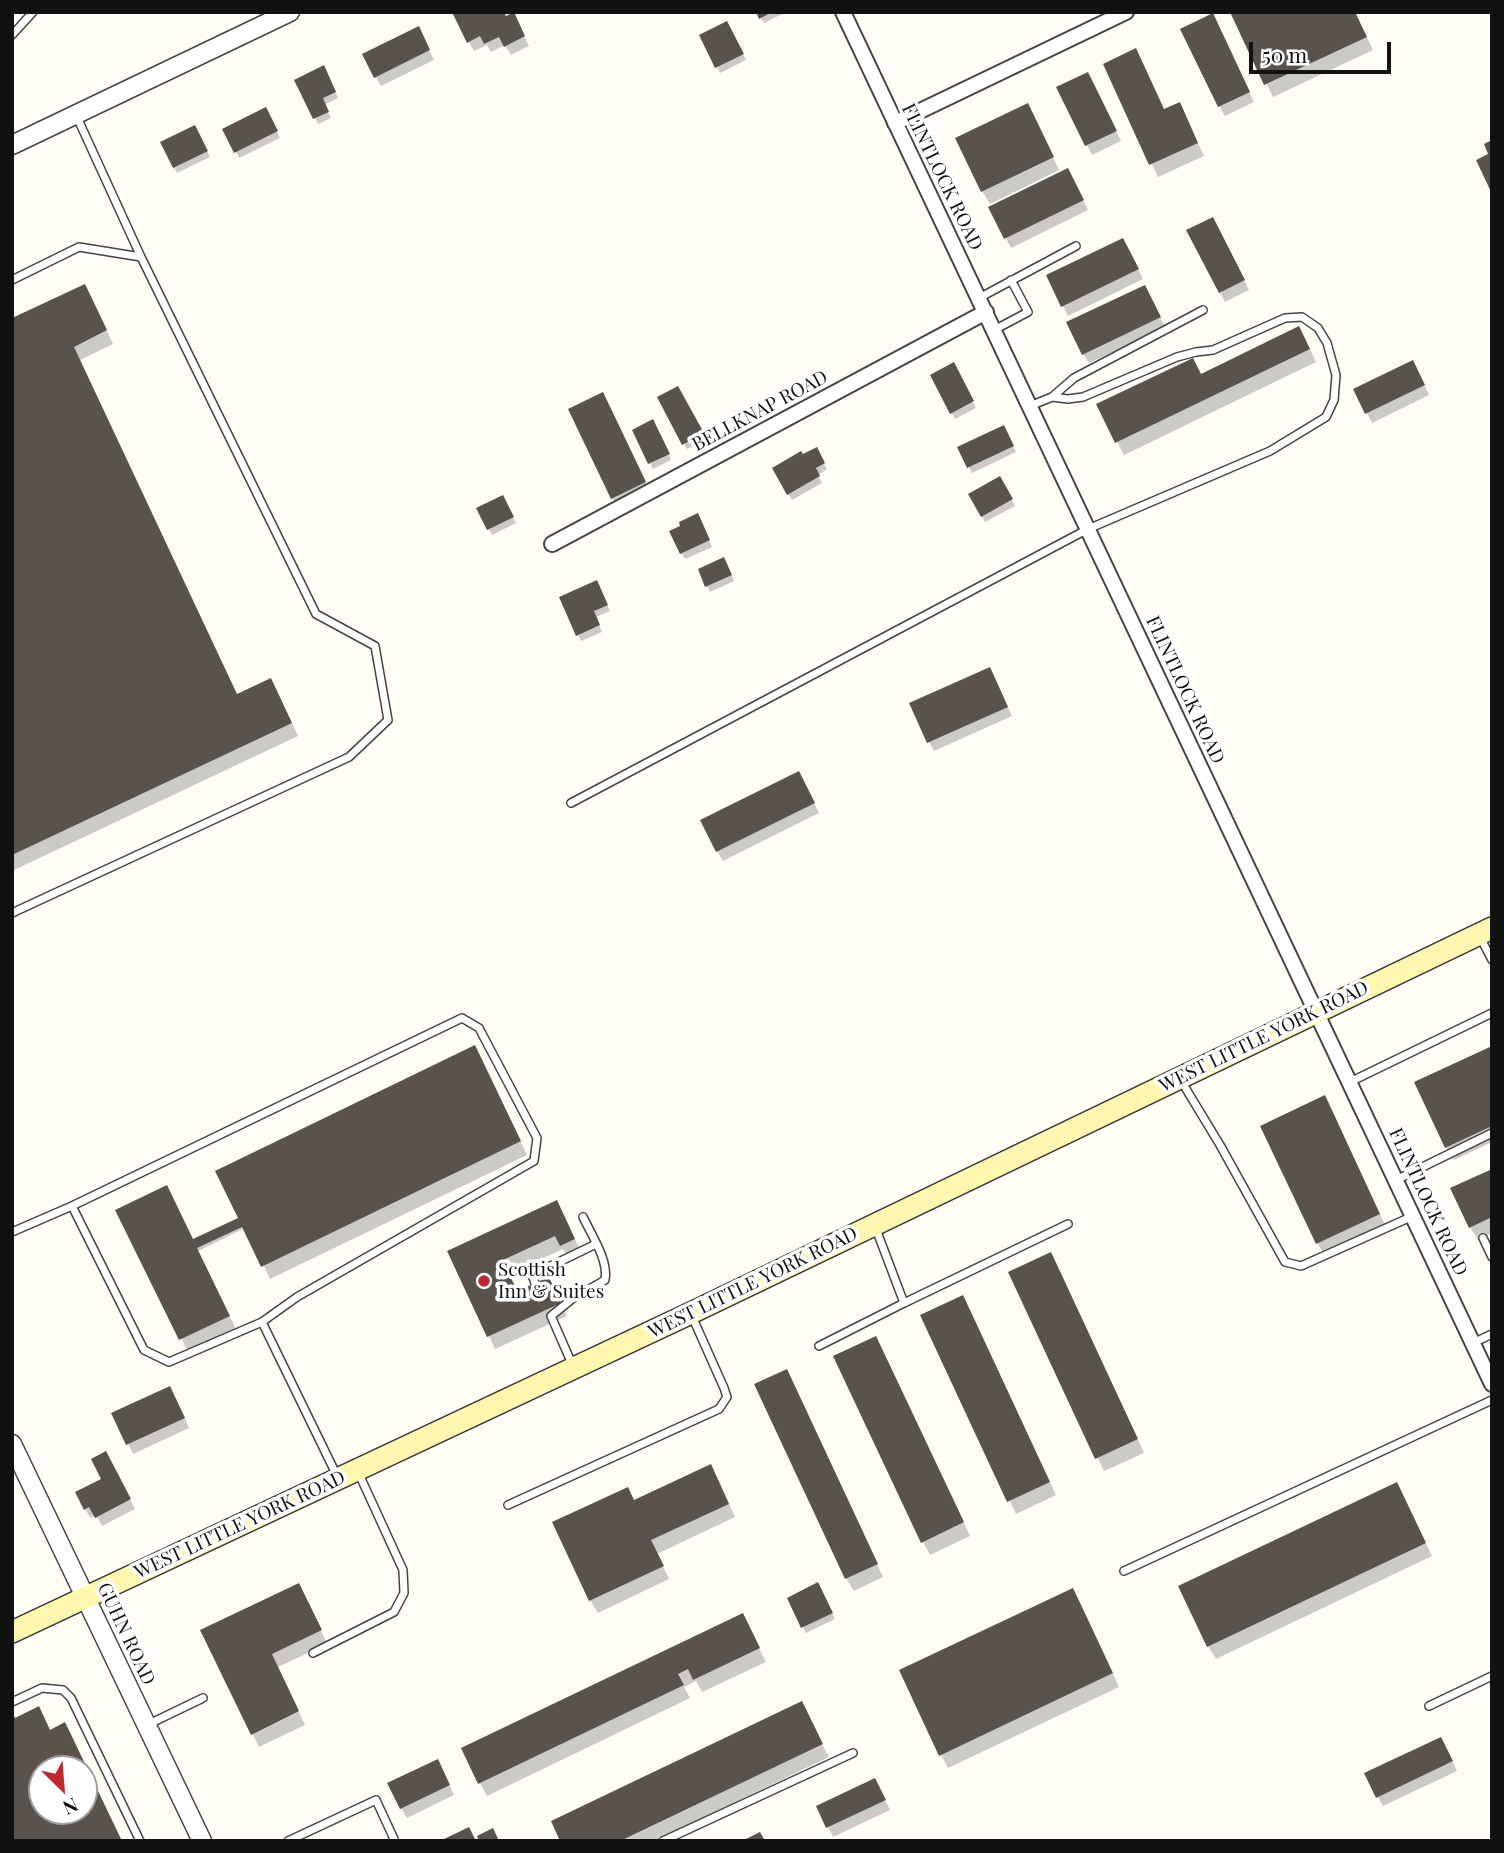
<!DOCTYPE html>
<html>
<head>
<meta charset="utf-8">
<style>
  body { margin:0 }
  #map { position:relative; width:1504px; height:1853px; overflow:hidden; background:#fffdf5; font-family:"Playfair Display",serif }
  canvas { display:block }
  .frame { position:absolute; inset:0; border:14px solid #111; pointer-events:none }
  .north { position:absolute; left:28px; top:1755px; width:70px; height:70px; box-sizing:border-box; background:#fff; border:2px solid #a0a0a0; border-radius:50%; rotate:155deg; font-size:19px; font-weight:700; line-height:28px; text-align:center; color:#111 }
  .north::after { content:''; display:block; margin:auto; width:24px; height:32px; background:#c4262e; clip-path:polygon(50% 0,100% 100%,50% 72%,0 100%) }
  .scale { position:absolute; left:1249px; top:42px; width:142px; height:32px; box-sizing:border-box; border:4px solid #111; border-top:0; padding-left:9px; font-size:21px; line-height:24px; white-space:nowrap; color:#111; -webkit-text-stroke:5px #fff; paint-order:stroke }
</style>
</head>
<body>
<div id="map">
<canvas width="1504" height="1853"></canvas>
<div class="frame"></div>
<div class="north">N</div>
<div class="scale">50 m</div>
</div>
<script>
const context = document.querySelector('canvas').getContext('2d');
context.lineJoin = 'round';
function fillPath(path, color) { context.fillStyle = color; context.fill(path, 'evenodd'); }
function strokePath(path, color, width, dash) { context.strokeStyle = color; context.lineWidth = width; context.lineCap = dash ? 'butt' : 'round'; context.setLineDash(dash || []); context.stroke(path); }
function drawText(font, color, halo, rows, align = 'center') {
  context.font = font + ' "Playfair Display",serif'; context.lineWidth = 7; context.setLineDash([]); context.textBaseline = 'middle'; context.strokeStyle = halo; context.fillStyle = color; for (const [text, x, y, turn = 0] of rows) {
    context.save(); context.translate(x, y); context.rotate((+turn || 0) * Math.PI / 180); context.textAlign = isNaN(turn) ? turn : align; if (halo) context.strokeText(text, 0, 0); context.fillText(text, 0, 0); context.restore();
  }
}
const shadow = new Path2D(`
  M758,12H786L764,23Z
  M1232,12H1355L1373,50L1273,97Z
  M506,18L518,24L529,46L511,55L505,45L491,52L487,45L474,51L469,42Z
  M1218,25L1254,102L1225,116L1219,106Z
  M730,29L746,60L720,73L717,67Z
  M423,38L434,60L381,86L376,77Z
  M1105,65L1165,111L1186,117L1204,156L1158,177Z
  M327,73L338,98L324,105L331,118L318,124L296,80Z
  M1093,83L1121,141L1092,155L1058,88Z
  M265,109L280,138L239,158L225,129Z
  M1034,118L1059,170L990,204L982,191Z
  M198,133L210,157L177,173L174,167Z
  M1073,180L1088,210L1011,248L991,208Z
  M1218,228L1249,290L1225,302L1189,231Z
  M1128,249L1143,279L1068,316L1048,276Z
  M1150,296L1165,327L1089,363L1083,354Z
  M92,299L113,344L80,360L237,696L278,693L298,736L12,871V320Z
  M1306,341L1316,362L1124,455L1098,405L1201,376Z
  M953,365L976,408L955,419L932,376Z
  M1418,372L1429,395L1372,423L1356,390Z
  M678,388L706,440L687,449L660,398Z
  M608,404L650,492L617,507L612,498Z
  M656,427L671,460L653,469L650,463Z
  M1006,433L1016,452L972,473L959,448Z
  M816,449L827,469L818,475L822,483L792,500L774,468Z
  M1000,478L1015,506L985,522L970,495Z
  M502,497L516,523L492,535L478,509Z
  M701,521L712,547L685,559L681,553Z
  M727,565L734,581L710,592L707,586Z
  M599,588L610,611L596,617L602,632L581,641L561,598Z
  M995,678L1012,716L934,751L929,742Z
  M804,783L819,813L723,861L717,851Z
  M1492,1048V1142L1454,1160L1446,1147Z
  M481,1060L527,1155L270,1279L245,1228L198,1251L236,1329L188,1352L118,1210L193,1241L240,1218Z
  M1331,1110L1386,1227L1325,1256L1317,1243Z
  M1492,1171V1233L1478,1240L1470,1227Z
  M564,1215L581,1252L569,1258L563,1249L509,1274L518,1293L549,1279L567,1316L495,1349L449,1252Z
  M1058,1267L1144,1453L1104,1471L1010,1273Z
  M970,1310L1056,1495L1016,1514L922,1316Z
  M883,1351L970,1536L930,1555L923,1542Z
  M793,1384L883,1577L854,1591L846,1578Z
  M175,1397L189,1428L133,1454L114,1414Z
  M111,1463L135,1509L102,1526L96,1515L90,1518L77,1493L103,1479Z
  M718,1479L735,1517L657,1554L669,1579L598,1613L590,1600L634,1502Z
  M1404,1497L1432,1556L1216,1659L1208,1646Z
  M821,1591L835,1619L806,1633L789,1598Z
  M306,1598L327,1644L278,1667L305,1725L259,1747L203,1631Z
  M1080,1603L1119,1687L948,1768L941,1755Z
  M749,1628L766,1662L702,1692L696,1681L684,1687L690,1698L487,1796L480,1783Z
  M806,1714L829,1757L654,1841H562Z
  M1446,1748L1457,1771L1383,1806L1378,1797Z
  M443,1771L454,1795L407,1818L401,1808Z
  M880,1790L890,1810L833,1837L818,1807Z`);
const building = new Path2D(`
  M452,12H504L506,16L514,12L525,36L504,47L499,37L484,44L480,36L467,43Z
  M756,12H772L759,19Z
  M1230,12H1355L1367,37L1264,85Z
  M1213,13L1250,92L1218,107L1180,29Z
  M727,21L744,54L715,68L699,35Z
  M419,26L430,50L374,78L362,54Z
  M1136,48L1164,109L1180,102L1198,143L1149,165L1103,64Z
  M324,65L336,92L323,98L329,112L313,119L294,80Z
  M1088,72L1117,131L1085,146L1056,87Z
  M1028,103L1054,157L981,192L955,138Z
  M266,107L278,131L234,153L222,129Z
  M195,125L208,151L173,168L160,142Z
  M1492,140V194L1476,160L1488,154L1484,144Z
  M1068,168L1084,200L1004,239L988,207Z
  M1213,217L1245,280L1219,293L1186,230Z
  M1123,238L1139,269L1061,307L1046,275Z
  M85,284L107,330L74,347L237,694L271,678L292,723L12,855V318Z
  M1145,285L1161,317L1082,355L1066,322Z
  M1299,326L1310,349L1115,443L1096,404L1193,358L1201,374Z
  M1413,360L1425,385L1365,414L1353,389Z
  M954,362L974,401L950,414L930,375Z
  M678,386L704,433L682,445L657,397Z
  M603,392L646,482L611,499L568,409Z
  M653,419L670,454L648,464L632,430Z
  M1004,425L1014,446L967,468L957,447Z
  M817,447L825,463L816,468L820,476L787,495L772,468L801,451L803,454Z
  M1000,476L1013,499L981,517L968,494Z
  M503,495L514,517L487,530L476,508Z
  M698,513L710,540L680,554L669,531L680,526L679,522Z
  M724,557L732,575L705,587L698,569Z
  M597,580L608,605L594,611L600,625L576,636L559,597Z
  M990,667L1008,707L927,743L909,703Z
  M799,771L815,803L716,852L700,820Z
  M475,1045L521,1141L261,1267L242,1227L197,1248L230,1316L179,1340L115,1210L167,1185L193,1239L238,1218L215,1171Z
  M1492,1046V1126L1445,1148L1414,1082Z
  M1325,1095L1380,1214L1316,1244L1260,1126Z
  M1492,1169V1217L1469,1228L1450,1188Z
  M557,1200L575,1239L560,1246L555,1236L503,1260L517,1291L549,1277L561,1303L487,1337L447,1251Z
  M1051,1252L1138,1439L1095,1459L1008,1272Z
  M963,1295L1050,1482L1007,1502L920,1315Z
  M876,1336L964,1522L921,1543L833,1356Z
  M787,1369L878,1564L845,1579L754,1384Z
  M170,1386L185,1418L126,1445L111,1413Z
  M106,1451L131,1499L95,1518L89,1507L84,1510L75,1492L101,1479L91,1459Z
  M711,1464L729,1504L651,1540L664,1566L589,1601L552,1522L628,1487L634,1500Z
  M1397,1482L1426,1543L1207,1647L1178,1586Z
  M818,1582L833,1613L801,1628L787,1598Z
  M299,1583L322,1630L272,1654L299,1711L251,1735L200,1630Z
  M1073,1588L1113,1673L939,1756L899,1670Z
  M743,1613L760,1648L693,1680L688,1669L678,1674L684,1685L478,1784L461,1748Z
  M802,1701L823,1744L620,1841H560L551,1821Z
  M39,1706L50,1730L65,1722L122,1841H12V1712L15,1718ZM42,1769H84V1811H42Z
  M1441,1737L1453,1761L1376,1798L1364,1773Z
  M438,1759L450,1785L400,1809L387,1783Z
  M875,1778L886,1800L826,1828L816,1806Z
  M469,1827L476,1841H440Z
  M493,1828L499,1841H479L477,1836Z
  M760,1832L765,1841H742Z`);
const service = new Path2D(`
  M12,35L33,12
  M76,115L141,257
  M12,280L79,247L141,257L316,614L375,646L388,720L349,757L12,913
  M979,298L1076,246
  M994,330L1028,312L1011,280
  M1052,397L1074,378L1203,310
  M571,803L1088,529L1270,451L1326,417L1334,400L1336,375L1327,343L1318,328L1302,317L1285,318L1213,350L1196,352L1177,357L1083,397L1068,399L1052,397L1030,406
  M1479,935L1492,960
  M1180,1079L1220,1145L1285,1262L1301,1266L1413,1216
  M1350,1082L1492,1013
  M1396,1180L1492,1133
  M12,1232L72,1206L462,1018L479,1028L537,1138L534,1161L297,1297L262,1322L169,1362L144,1350L72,1206
  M1483,1238L1492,1257
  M535,1283L532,1275L596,1244
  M904,1303L1068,1224
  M262,1322L338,1478
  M1473,1343L1492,1334
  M819,1346L904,1303L876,1229
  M572,1364L551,1316L572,1299L605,1280C609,1261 591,1234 583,1217
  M508,1505L719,1409L727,1397L724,1388L691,1314
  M1124,1571L1492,1400
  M313,1653L394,1612L404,1593L403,1570L359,1474
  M12,1702L42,1688L63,1690L71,1698L140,1841
  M1429,1706L1492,1676
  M147,1725L203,1698
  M288,1841L376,1800L394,1839
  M663,1841L853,1753`);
const minor = new Path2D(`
  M843,12L1492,1384
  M895,123L1126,12
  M552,544L986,312`);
const tertiary = new Path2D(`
  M12,145L290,12
  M12,1444L202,1841`);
const secondary = new Path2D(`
  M12,1632L691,1313L1492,928`);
const markers = [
  [484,1281,7,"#c4262e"]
];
const streetNames = [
  ["FLINTLOCK ROAD",942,177,64],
  ["BELLKNAP ROAD",760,411,-28],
  ["FLINTLOCK ROAD",1185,690,65],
  ["WEST LITTLE YORK ROAD",1264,1037,-26],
  ["FLINTLOCK ROAD",1428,1202,65],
  ["WEST LITTLE YORK ROAD",753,1283,-26],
  ["WEST LITTLE YORK ROAD",240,1525,-25],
  ["GUHN ROAD",126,1634,65]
];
const poiNames = [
  ["Scottish",498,1270],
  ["Inn & Suites",498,1292]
];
fillPath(shadow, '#0003');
fillPath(building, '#5a524d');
strokePath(service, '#444', 10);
strokePath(minor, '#444', 18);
strokePath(tertiary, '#444', 21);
strokePath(secondary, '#333', 24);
strokePath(service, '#fff', 7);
strokePath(minor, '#fff', 14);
strokePath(tertiary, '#fff', 18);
strokePath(secondary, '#fff6b0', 21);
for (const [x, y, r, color] of markers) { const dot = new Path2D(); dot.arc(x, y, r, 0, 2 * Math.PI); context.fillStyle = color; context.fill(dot); strokePath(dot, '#fff', 2.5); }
drawText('19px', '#111', '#fff', streetNames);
drawText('19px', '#111', '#fff', poiNames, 'left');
</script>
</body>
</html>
